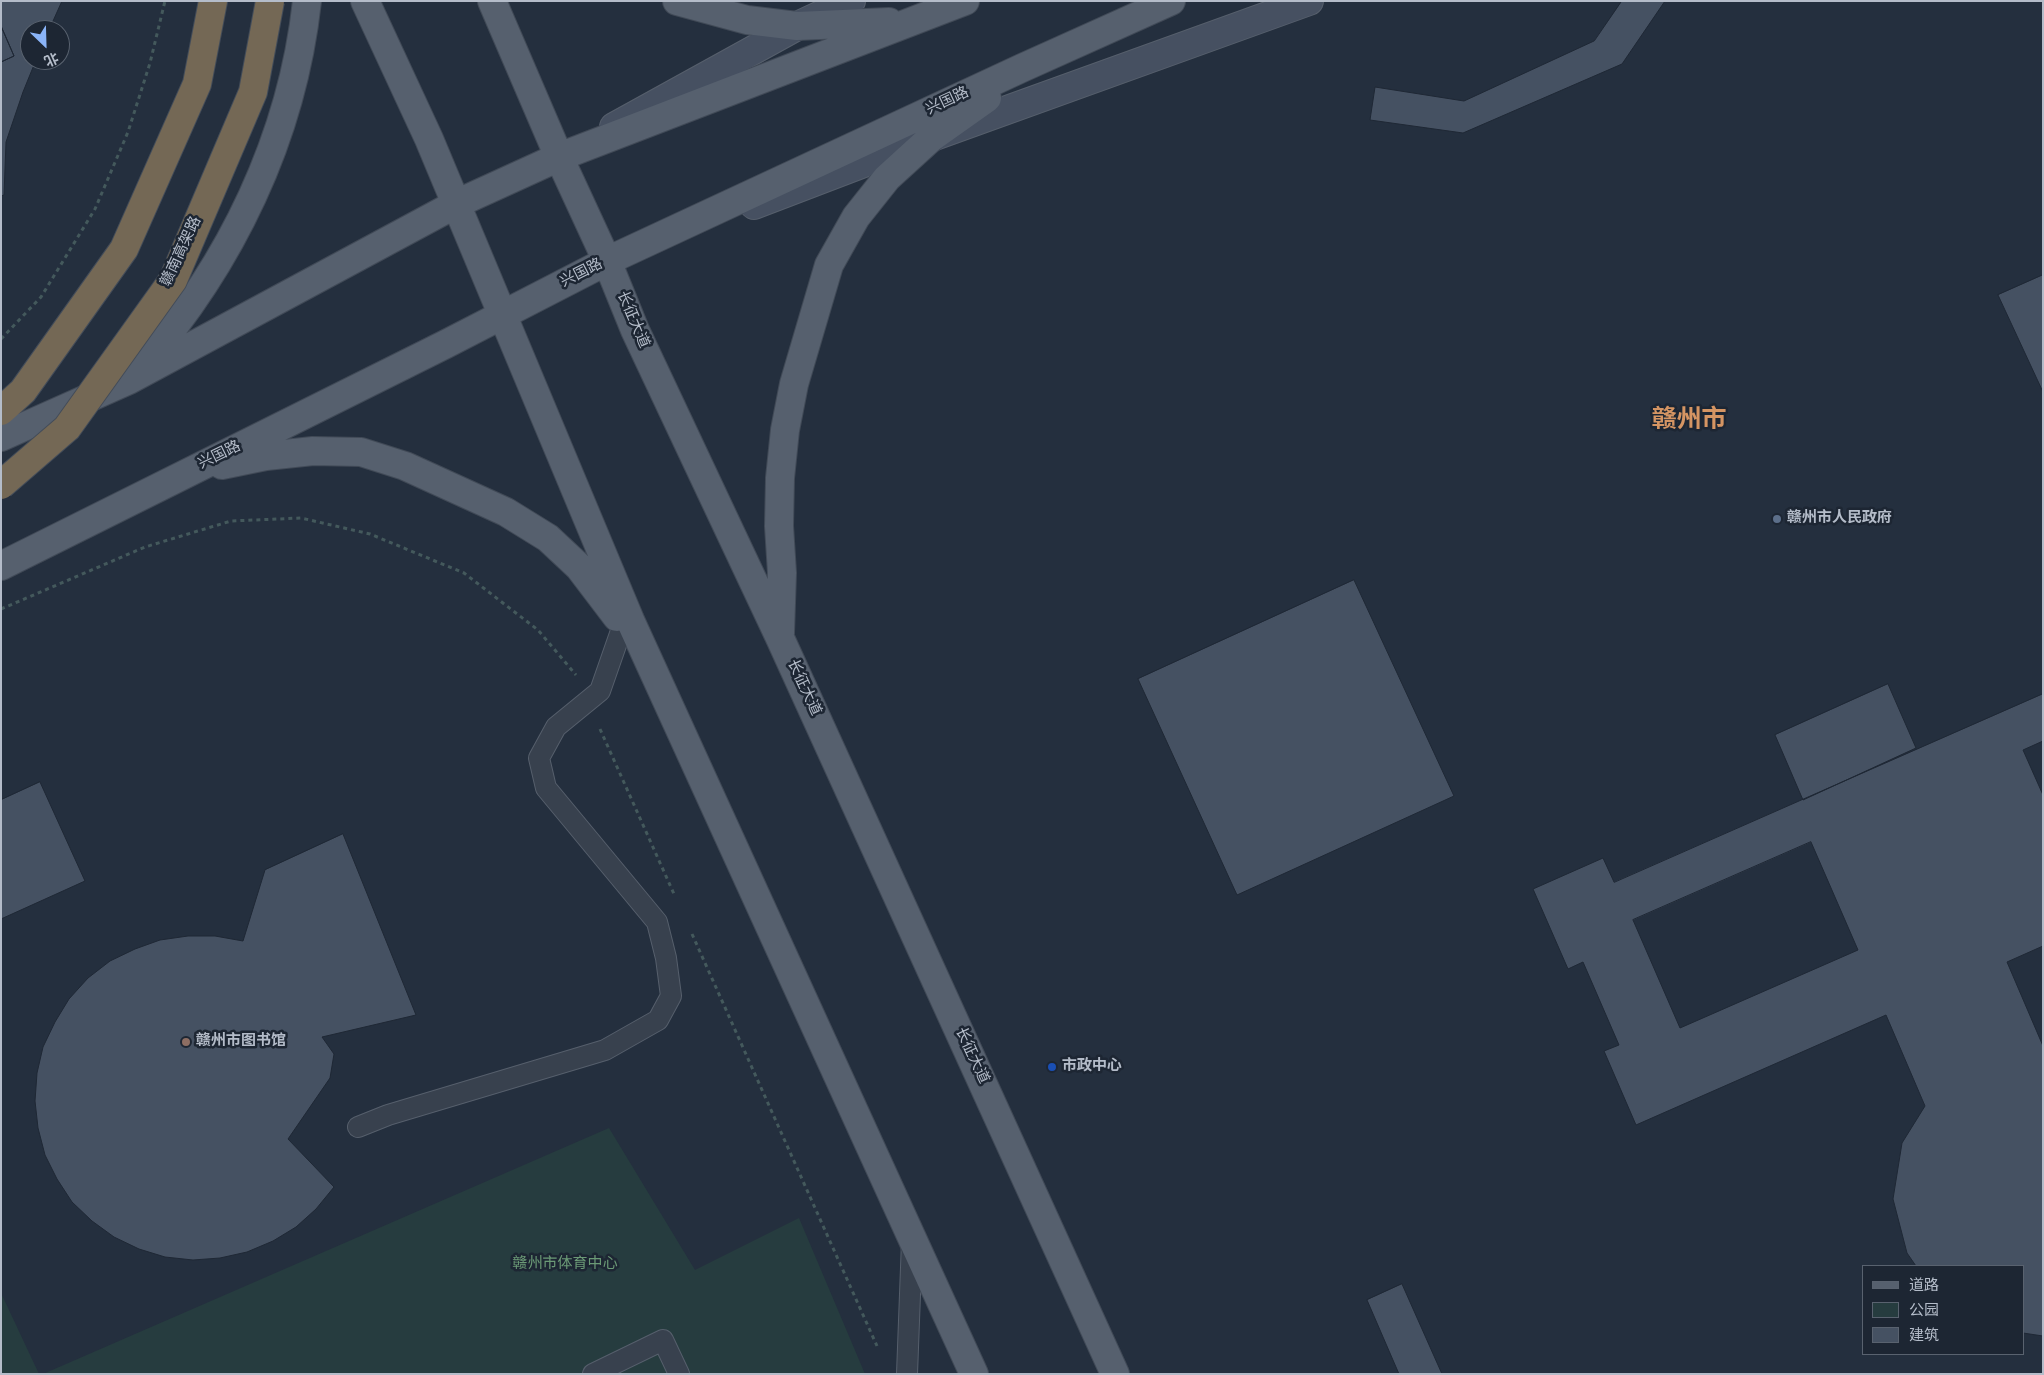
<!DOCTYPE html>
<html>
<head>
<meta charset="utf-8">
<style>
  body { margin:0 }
  #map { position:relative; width:2044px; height:1375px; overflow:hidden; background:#242f3e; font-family:Overpass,"Noto Sans SC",sans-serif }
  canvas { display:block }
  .frame { position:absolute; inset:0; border:2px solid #b4bcc9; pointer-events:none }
  .legend { position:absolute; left:1862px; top:1265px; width:162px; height:90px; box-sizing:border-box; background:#1d2633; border:1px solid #59626f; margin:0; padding:6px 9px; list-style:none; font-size:15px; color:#b4bcc9 }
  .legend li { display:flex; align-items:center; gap:10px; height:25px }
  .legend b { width:25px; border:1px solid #59626f }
  .north { position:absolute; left:20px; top:20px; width:50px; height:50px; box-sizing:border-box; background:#1d2633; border:1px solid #59626f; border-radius:50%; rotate:156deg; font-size:14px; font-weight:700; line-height:20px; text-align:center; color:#b4bcc9 }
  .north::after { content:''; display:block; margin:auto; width:18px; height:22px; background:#8ab4f8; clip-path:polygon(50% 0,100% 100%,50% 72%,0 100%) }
</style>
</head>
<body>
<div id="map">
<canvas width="2044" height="1375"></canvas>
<div class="frame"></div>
<ul class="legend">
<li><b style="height:6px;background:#56606e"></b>道路</li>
<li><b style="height:14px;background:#263c3f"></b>公园</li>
<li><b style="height:14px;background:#455162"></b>建筑</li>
</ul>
<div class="north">北</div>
</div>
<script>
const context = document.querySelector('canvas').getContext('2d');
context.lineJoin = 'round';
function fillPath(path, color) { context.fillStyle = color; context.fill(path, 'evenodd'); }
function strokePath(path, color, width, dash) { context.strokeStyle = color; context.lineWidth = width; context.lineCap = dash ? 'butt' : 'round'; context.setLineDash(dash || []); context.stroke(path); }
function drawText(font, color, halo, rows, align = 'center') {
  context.font = font + ' Overpass,"Noto Sans SC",sans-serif'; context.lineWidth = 5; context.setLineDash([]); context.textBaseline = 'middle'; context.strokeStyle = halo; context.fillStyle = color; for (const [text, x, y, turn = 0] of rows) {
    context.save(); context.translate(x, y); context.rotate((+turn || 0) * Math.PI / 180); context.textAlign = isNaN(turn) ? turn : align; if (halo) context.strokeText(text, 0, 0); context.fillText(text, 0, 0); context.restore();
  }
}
const green = new Path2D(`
  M609,1128L695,1270L799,1218L865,1374H43Z
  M1,1293L39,1374H1Z`);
const building = new Path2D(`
  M1,1H62L49,30H30V60H36L23,92L6,142L4,195L1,196V62L14,56L1,26Z
  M1622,1H1665L1622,64L1463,133L1370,120L1375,87L1464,101L1594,41Z
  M1,26L14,56L1,62Z
  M2043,275V392L1998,295Z
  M1354,580L1454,796L1237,895L1138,679Z
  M1888,684L1916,748L1803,800L1775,735Z
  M2043,694V741L2023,750L2043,795V946L2007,962L2043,1046V1336L2023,1333V1266H1916L1907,1253L1893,1199L1902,1143L1925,1106L1886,1015L1636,1125L1604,1051L1619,1045L1583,962L1568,969L1533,889L1603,858L1614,882ZM1811,842L1858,950L1680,1028L1633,920Z
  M40,782L85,881L1,919V800Z
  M343,834L416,1015L322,1037L334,1054L330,1078L288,1139L334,1187L316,1209L296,1227L273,1241L247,1252L220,1258L193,1260L165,1257L139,1249L114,1237L92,1221L72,1202L57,1179L45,1155L38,1128L35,1101L37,1073L43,1047L55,1022L69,999L88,978L110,961L135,949L160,940L188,936H215L243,941L265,870Z
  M1402,1284L1442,1374H1399L1367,1300Z`);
const path = new Path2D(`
  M1,339L41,297L95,209L128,132L150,63L165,1
  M1,609L145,547L231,521L301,518L370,534L464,573L538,630L576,675
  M600,729L674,894
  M692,934L877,1346`);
const lane = new Path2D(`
  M358,1127L388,1115L605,1050L658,1020L671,996L666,958L657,922L546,788L539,758L556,727L600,691L623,625L630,620
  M593,1374L663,1340L679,1374
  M907,1374L912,1241`);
const secondary = new Path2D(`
  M614,127L797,26L851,1
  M754,205L932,137L1309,1`);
const primary = new Path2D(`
  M365,1L429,139L630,620L974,1374
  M492,1L559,157L607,261L635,330L780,638L1115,1374
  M677,1L747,20L797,26L889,22
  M141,367C231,264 292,138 307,1
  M1,437L129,380L456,204L559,157L965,1
  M222,465L266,456L313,451L361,452L405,466L506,512L548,538L579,567L617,617
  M1,566L446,344L607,261L1022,68L1171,1
  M780,633L782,573L779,526L780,478L785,430L794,384L829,265L856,217L887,178L932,137L987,98`);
const highway = new Path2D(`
  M1,411L23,391L124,249L197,84L213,1`);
const highwayBridge = new Path2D(`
  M1,485L67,428L173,280L253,92L270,1`);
const markers = [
  [1777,519,5,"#5c6f8a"],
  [186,1042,5,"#8d6e63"],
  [1052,1067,5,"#1a4fb4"]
];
const streetNames = [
  ["兴国路",948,102,-25],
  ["赣南高架路",182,252,-65],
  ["兴国路",582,274,-27],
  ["长征大道",632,320,67],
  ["兴国路",220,456,-26],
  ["长征大道",803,688,65],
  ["长征大道",971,1056,65]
];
const poiNames = [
  ["赣州市人民政府",1787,519],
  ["赣州市图书馆",196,1042],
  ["市政中心",1062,1067]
];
const parkNames = [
  ["赣州市体育中心",565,1265]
];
const townNames = [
  ["赣州市",1689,422]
];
fillPath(green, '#263c3f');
fillPath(building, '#455162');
strokePath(building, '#1f2835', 1);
strokePath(lane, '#565f6c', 22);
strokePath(secondary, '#565f6c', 30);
strokePath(primary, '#414a57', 30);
strokePath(highway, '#434c59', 30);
strokePath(path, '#44595c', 3, [4, 4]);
strokePath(lane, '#38414e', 20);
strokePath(secondary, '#465061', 28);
strokePath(primary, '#56606e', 28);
strokePath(highway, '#746855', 28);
strokePath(highwayBridge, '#434c59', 30, []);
strokePath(highwayBridge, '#746855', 28);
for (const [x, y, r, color] of markers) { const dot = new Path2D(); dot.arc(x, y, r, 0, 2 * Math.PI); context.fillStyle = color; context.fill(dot); strokePath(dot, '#1d2633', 2); }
drawText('15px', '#b4bcc9', '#1d2633', streetNames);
drawText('bold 15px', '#b4bcc9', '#1d2633', poiNames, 'left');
drawText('15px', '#6b9a76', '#1d2633', parkNames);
drawText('bold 25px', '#d59563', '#1d2633', townNames);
</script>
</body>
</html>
